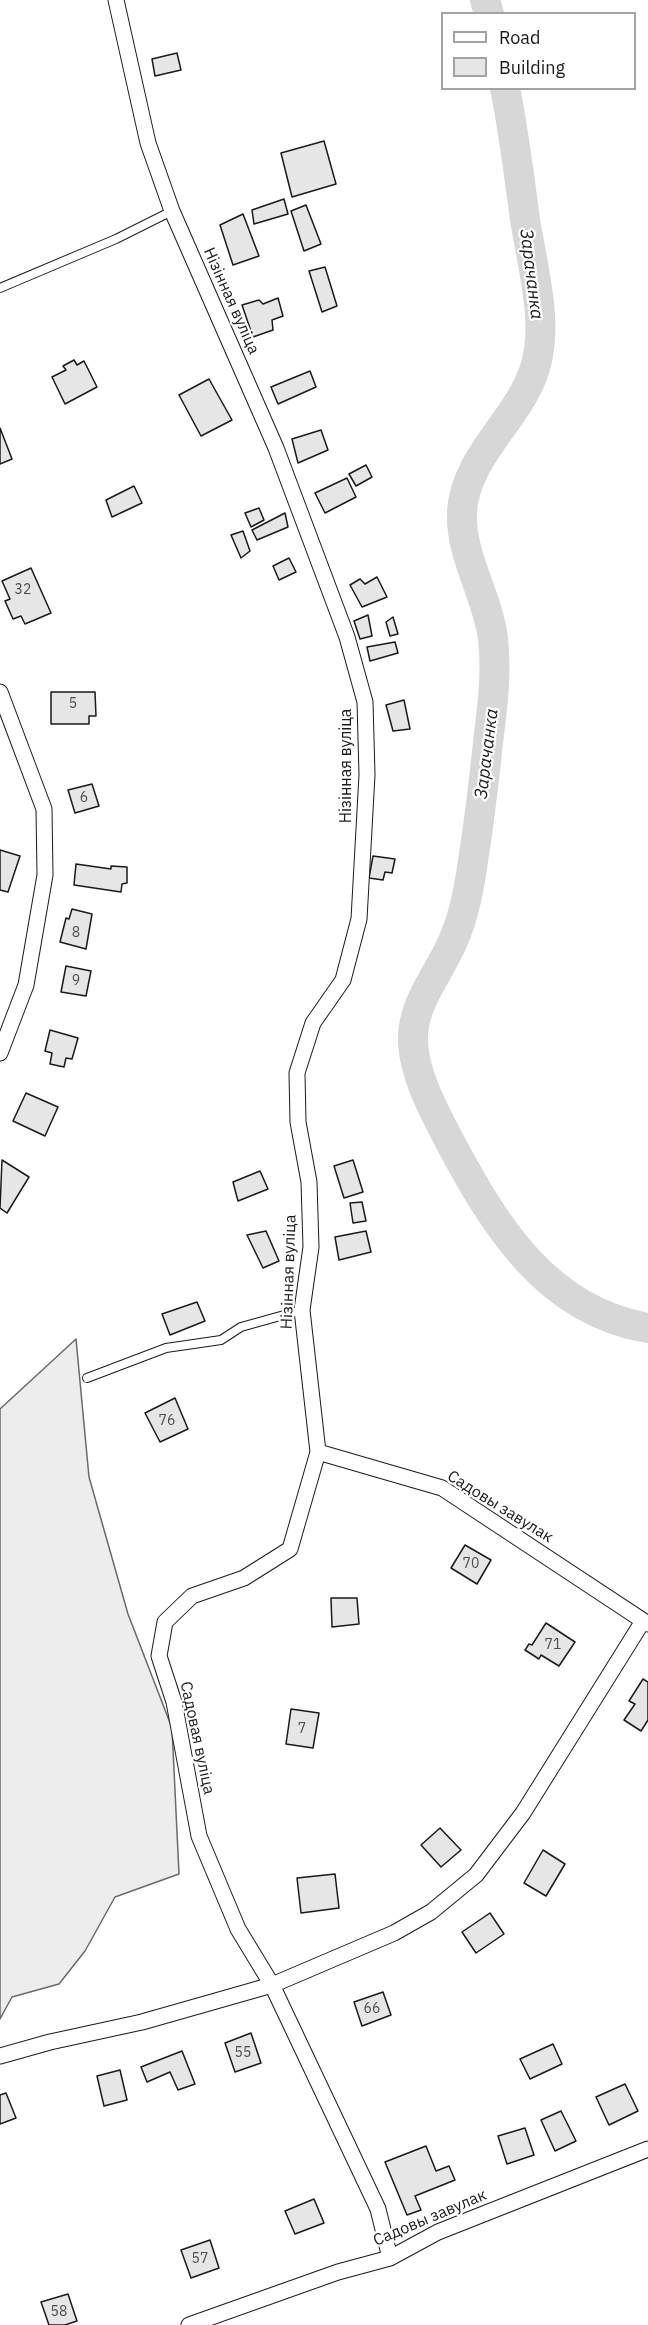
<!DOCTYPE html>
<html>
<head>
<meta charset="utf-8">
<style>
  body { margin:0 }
  #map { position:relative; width:648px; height:2325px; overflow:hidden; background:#fff; font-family:"IBM Plex Sans",sans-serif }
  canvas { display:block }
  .legend { position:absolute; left:441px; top:12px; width:195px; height:78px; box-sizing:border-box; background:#fff; border:2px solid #a3a3a3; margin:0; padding:8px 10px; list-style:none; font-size:18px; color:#1a1a1a }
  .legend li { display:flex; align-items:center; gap:12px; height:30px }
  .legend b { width:30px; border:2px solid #a3a3a3 }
</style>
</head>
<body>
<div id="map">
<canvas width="648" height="2325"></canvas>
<ul class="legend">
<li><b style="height:8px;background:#fff"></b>Road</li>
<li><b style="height:16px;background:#e6e6e6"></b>Building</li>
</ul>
</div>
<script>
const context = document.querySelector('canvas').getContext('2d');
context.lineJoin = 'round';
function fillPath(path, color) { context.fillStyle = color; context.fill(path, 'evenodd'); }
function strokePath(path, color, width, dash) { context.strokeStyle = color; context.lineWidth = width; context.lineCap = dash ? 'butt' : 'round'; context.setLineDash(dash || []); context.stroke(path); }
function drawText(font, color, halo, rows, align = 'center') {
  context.font = font + ' "IBM Plex Sans",sans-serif'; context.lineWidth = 4.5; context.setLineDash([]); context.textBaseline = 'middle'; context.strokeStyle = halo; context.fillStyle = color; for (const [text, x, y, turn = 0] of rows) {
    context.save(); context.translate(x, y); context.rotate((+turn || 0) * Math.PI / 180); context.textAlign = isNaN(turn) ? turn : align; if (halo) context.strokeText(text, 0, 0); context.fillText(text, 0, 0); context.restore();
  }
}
const built = new Path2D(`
  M76,1339L89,1477L128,1614L172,1728L179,1874L115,1897L85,1951L59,1984L12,1997L0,2019V1409Z`);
const river = new Path2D(`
  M485,0L489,14
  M505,88C514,132 519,176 525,219C532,266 550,325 534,371C517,421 465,457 462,512C460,556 488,596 493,639C497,674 492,709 488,743C484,780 480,817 474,854C470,883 465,914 453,941C438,976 411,1004 413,1043C415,1077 434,1111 449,1140C494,1225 546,1311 648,1328`);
const building = new Path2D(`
  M177,53L181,70L155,76L152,59Z
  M324,141L336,184L292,197L281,153Z
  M284,199L288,214L254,224L252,210Z
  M306,205L321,244L304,251L291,211Z
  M243,214L259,256L233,265L220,225Z
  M325,267L337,306L322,312L309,271Z
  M278,298L283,316L272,320L273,330L253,337L242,305L259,300L263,304Z
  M74,360L77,365L84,361L97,387L65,404L52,377L66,370L63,366Z
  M310,371L316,387L278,404L271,387Z
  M209,379L232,420L201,436L179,395Z
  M0,428L12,459L0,464Z
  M321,430L328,450L298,463L292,439Z
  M366,465L372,477L356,486L349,474Z
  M347,478L356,497L325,513L315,493Z
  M134,486L142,503L112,517L106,500Z
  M259,508L264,520L251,527L245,513Z
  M285,513L288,527L257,540L252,530Z
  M243,531L250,551L241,558L231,535Z
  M289,558L296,572L279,580L273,566Z
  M31,568L51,613L25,624L21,616L13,619L5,601L10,599L2,581Z
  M377,577L387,597L362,607L350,585L360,579L365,584Z
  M368,615L372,636L360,639L354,621Z
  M393,617L398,634L390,636L386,622Z
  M395,642L398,653L370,661L367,647Z
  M51,692H95L96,716H89V724H51Z
  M404,700L410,729L393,731L386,705Z
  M92,784L99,806L75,813L68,790Z
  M0,850L20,856L8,892L0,890Z
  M373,856L395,859L392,873L385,872L383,880L369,878Z
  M76,864L111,869V866L127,867V883L122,884L121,892L74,885Z
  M72,909L92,914L86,949L60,942L66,918L69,919Z
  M66,966L91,971L86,996L61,992Z
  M50,1030L78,1038L72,1059L66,1058L64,1067L50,1064L52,1053L45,1051Z
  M26,1093L58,1107L45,1136L13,1121Z
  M2,1160L29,1177L7,1213L0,1208Z
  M353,1160L363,1192L344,1198L334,1166Z
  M260,1171L268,1189L238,1201L233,1182Z
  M362,1202L366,1221L353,1223L350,1203Z
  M266,1231L279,1261L263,1268L247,1235Z
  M366,1231L371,1252L339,1260L335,1237Z
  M197,1302L205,1321L170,1335L162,1314Z
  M175,1398L188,1429L160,1442L145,1413Z
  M465,1545L491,1560L477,1584L451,1568Z
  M331,1598H357L359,1624L332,1627Z
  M546,1623L575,1642L559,1666L541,1655L539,1659L525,1650L529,1644L532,1645Z
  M643,1679L648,1682V1720L641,1731L624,1720L635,1704L629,1701Z
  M291,1709L319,1713L313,1748L286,1744Z
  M440,1828L461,1850L441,1867L421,1845Z
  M543,1850L565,1864L546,1896L524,1883Z
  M335,1874L339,1908L301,1913L297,1878Z
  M490,1913L504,1934L476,1953L462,1932Z
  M383,1992L391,2015L362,2026L354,2002Z
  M251,2033L261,2063L235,2072L225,2043Z
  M553,2044L562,2064L530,2079L520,2059Z
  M182,2051L195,2084L178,2090L170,2072L147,2082L141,2067Z
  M120,2070L127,2100L104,2106L97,2076Z
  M625,2084L638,2111L609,2125L596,2097Z
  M6,2093L16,2118L0,2124V2095Z
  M561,2111L576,2141L555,2151L541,2120Z
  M525,2128L534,2155L507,2164L498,2136Z
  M426,2146L436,2171L449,2166L455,2180L415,2196L421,2210L407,2215L385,2162Z
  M314,2199L324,2223L295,2234L285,2211Z
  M210,2240L219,2268L191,2278L181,2250Z
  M68,2294L77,2321L65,2325H49L41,2302Z`);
const lane = new Path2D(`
  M0,288L116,239L172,211
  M87,1378L166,1348L221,1340L241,1327L302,1310`);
const street = new Path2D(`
  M116,0L148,143L172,211L276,448L347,637L365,702L367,775L359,919L343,980L313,1023L297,1073L298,1122L309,1182L311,1247L302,1310L318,1452L290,1549L244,1578L192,1596L165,1622L159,1656L174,1702L199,1836L238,1929L272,1985L378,2209L390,2258
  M0,692L44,809L45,875L26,985L0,1053
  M318,1452L442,1488L648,1624
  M0,2056L50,2042L142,2022L272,1985L394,1933L431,1912L476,1875L523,1813L643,1621
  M189,2325L338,2272L390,2258L438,2232L648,2149`);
const numberNames = [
  ["32",23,590],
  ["5",73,704],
  ["6",84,798],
  ["8",76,933],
  ["9",76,981],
  ["76",167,1421],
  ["70",471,1564],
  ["71",553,1645],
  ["7",302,1729],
  ["66",372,2009],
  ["55",243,2053],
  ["57",200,2259],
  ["58",59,2312]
];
const streetNames = [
  ["Нізінная вуліца",231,301,66],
  ["Нізінная вуліца",346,766,-90],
  ["Нізінная вуліца",289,1272,-88],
  ["Садовы завулак",500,1507,32],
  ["Садовая вуліца",197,1738,78],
  ["Садовы завулак",430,2218,-23]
];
const waterNames = [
  ["Зарачанка",531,274,83],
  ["Зарачанка",487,754,-83]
];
fillPath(built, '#ededed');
strokePath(built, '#6a6a6a', 1.5);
strokePath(river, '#d7d7d7', 30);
fillPath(building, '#e6e6e6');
strokePath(building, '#1a1a1a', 1.5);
strokePath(lane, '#1a1a1a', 10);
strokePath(street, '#1a1a1a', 17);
strokePath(lane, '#fff', 8);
strokePath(street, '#fff', 15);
drawText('14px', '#4d4d4d', null, numberNames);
drawText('16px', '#1a1a1a', '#fff', streetNames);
drawText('italic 18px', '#1a1a1a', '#fff', waterNames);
</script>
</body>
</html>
